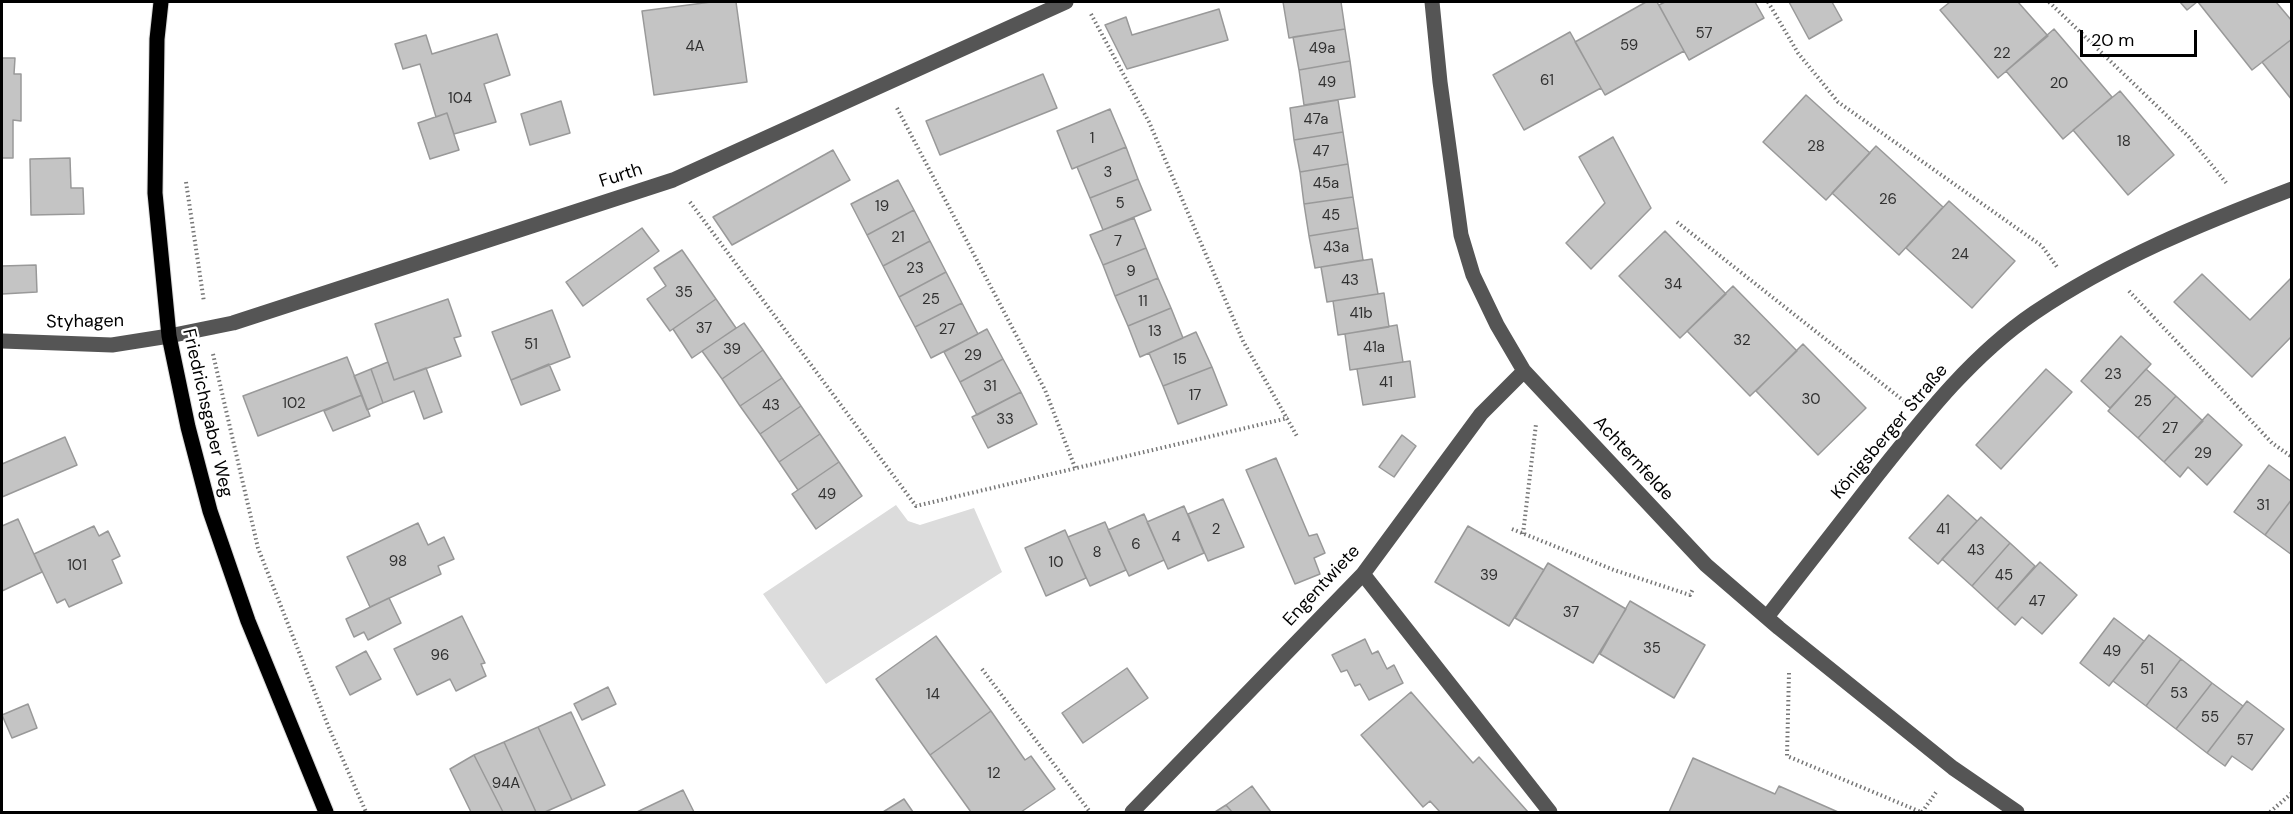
<!DOCTYPE html>
<html>
<head>
<meta charset="utf-8">
<style>
  body { margin:0 }
  #map { position:relative; width:2293px; height:814px; overflow:hidden; background:#fff; font-family:"DM Sans",sans-serif }
  canvas { display:block }
  .frame { position:absolute; inset:0; border:3px solid #000; pointer-events:none }
  .scale { position:absolute; left:2080px; top:30px; width:117px; height:27px; box-sizing:border-box; border:3px solid #000; border-top:0; padding-left:8px; font-size:18px; line-height:21px; white-space:nowrap; color:#000; -webkit-text-stroke:4px #fff; paint-order:stroke }
</style>
</head>
<body>
<div id="map">
<canvas width="2293" height="814"></canvas>
<div class="frame"></div>
<div class="scale">20 m</div>
</div>
<script>
const context = document.querySelector('canvas').getContext('2d');
context.lineJoin = 'round';
function fillPath(path, color) { context.fillStyle = color; context.fill(path, 'evenodd'); }
function strokePath(path, color, width, dash) { context.strokeStyle = color; context.lineWidth = width; context.lineCap = dash ? 'butt' : 'round'; context.setLineDash(dash || []); context.stroke(path); }
function drawText(font, color, halo, rows, align = 'center') {
  context.font = font + ' "DM Sans",sans-serif'; context.lineWidth = 4.5; context.setLineDash([]); context.textBaseline = 'middle'; context.strokeStyle = halo; context.fillStyle = color; for (const [text, x, y, turn = 0] of rows) {
    context.save(); context.translate(x, y); context.rotate((+turn || 0) * Math.PI / 180); context.textAlign = isNaN(turn) ? turn : align; if (halo) context.strokeText(text, 0, 0); context.fillText(text, 0, 0); context.restore();
  }
}
const green = new Path2D(`
  M896,505L908,521L920,525L974,508L1002,572L826,684L763,594Z`);
const building = new Path2D(`
  M711,2H736L747,82L654,95L642,11Z
  M1283,2H1341L1345,29L1289,38Z
  M1646,2H1657L1684,51L1605,95L1575,42Z
  M1665,2H1755L1764,18L1689,60L1659,5Z
  M1789,2H1832L1842,20L1809,39Z
  M1950,2H2018L2048,36L1998,78L1940,10Z
  M2180,2H2197L2187,10Z
  M2198,2H2276L2292,21V39L2252,70Z
  M1219,9L1228,40L1127,69L1105,25L1126,17L1132,35Z
  M1345,29L1350,61L1299,70L1293,37Z
  M2054,29L2112,97L2063,139L2006,71Z
  M1570,32L1601,88L1524,130L1493,75Z
  M497,34L510,75L484,84L496,122L454,134L447,113L436,117L420,64L403,69L395,44L426,35L432,54Z
  M2292,39V100L2262,62Z
  M2,58H15L14,74H21V121L13,120V158H2Z
  M1350,61L1355,97L1304,105L1299,70Z
  M1043,74L1057,108L940,155L926,121Z
  M2120,91L2174,155L2128,195L2073,130Z
  M1806,95L1870,153L1826,200L1763,142Z
  M1338,100L1343,132L1294,140L1290,108Z
  M561,101L570,133L530,145L521,114Z
  M1110,109L1126,147L1072,169L1057,131Z
  M447,113L459,150L430,159L418,123Z
  M1343,132L1348,164L1300,172L1294,140Z
  M1613,137L1651,208L1591,269L1566,243L1605,203L1579,157Z
  M1876,146L1943,207L1899,255L1832,193Z
  M1126,147L1138,179L1090,198L1077,167Z
  M833,150L850,180L732,245L713,217Z
  M70,158L71,188H83L84,214L31,215L30,159Z
  M1348,164L1353,197L1304,204L1300,172Z
  M1138,179L1151,210L1103,230L1090,198Z
  M898,180L914,210L867,235L851,204Z
  M1353,197L1358,228L1309,236L1304,204Z
  M1949,201L2015,261L1972,308L1906,248Z
  M914,210L930,241L883,266L867,235Z
  M1134,218L1146,248L1103,265L1090,235Z
  M642,228L659,251L583,306L566,282Z
  M1358,228L1363,260L1315,268L1309,236Z
  M1665,231L1726,294L1680,338L1619,276Z
  M930,241L946,272L899,297L883,266Z
  M1146,248L1158,278L1115,296L1103,265Z
  M682,250L716,299L670,331L647,299L666,286L654,268Z
  M1372,259L1378,294L1327,302L1321,267Z
  M36,265L37,292L2,294V266Z
  M946,272L962,303L915,327L899,297Z
  M2202,274L2250,320L2292,277V336L2252,377L2174,302Z
  M1158,278L1171,308L1128,326L1115,296Z
  M1733,286L1797,351L1750,396L1687,331Z
  M1384,293L1389,327L1338,335L1333,301Z
  M448,299L461,336L454,338L461,356L394,380L375,324Z
  M716,299L736,328L692,358L673,329Z
  M962,303L978,334L931,358L915,327Z
  M1171,308L1183,338L1140,357L1128,326Z
  M552,310L570,357L511,380L492,332Z
  M744,323L763,350L722,379L702,351Z
  M1397,325L1403,362L1350,370L1345,334Z
  M987,329L1003,359L960,382L944,352Z
  M1196,332L1212,367L1163,386L1149,353Z
  M2121,336L2151,364L2110,408L2081,381Z
  M1803,344L1866,408L1818,455L1756,391Z
  M763,350L782,378L740,406L722,379Z
  M347,357L362,395L258,436L243,396Z
  M1003,359L1021,392L977,415L960,382Z
  M1410,361L1415,397L1363,405L1357,369Z
  M388,362L394,380L426,368L442,412L424,419L414,391L383,403L371,369Z
  M549,364L560,390L521,405L511,380Z
  M1212,367L1227,405L1178,424L1163,386Z
  M371,369L383,403L367,410L354,376Z
  M2046,369L2072,392L2001,469L1976,445Z
  M2146,369L2176,396L2138,438L2108,411Z
  M782,378L801,406L760,434L740,406Z
  M1021,392L1037,424L988,448L972,417Z
  M362,395L370,416L333,431L324,411Z
  M2176,396L2203,421L2164,462L2138,438Z
  M801,406L820,434L779,462L760,434Z
  M2208,414L2242,445L2207,485L2188,467L2180,477L2164,462Z
  M820,434L839,462L798,490L779,462Z
  M1402,435L1416,446L1394,477L1379,467Z
  M65,437L77,465L2,497V464Z
  M1276,458L1309,536L1317,534L1325,553L1314,558L1320,574L1295,584L1246,470Z
  M839,462L862,496L816,529L792,494Z
  M2269,465L2292,482V499L2265,535L2234,512Z
  M1948,495L1977,521L1938,564L1909,538Z
  M1223,499L1244,547L1208,561L1188,514Z
  M2292,499V555L2265,535Z
  M1184,506L1204,553L1168,569L1147,522Z
  M1144,514L1164,560L1129,576L1108,530Z
  M1981,517L2010,543L1972,586L1942,559Z
  M18,519L42,572L2,591V526Z
  M1105,522L1126,570L1090,586L1068,537Z
  M418,523L428,545L444,537L454,559L438,566L441,574L370,607L347,557Z
  M94,526L99,536L108,531L120,556L112,560L122,583L69,607L65,599L57,603L34,554Z
  M1468,526L1544,570L1509,626L1435,582Z
  M1065,530L1086,578L1046,596L1025,548Z
  M2010,543L2035,566L1997,609L1972,586Z
  M2040,562L2077,595L2042,634L2022,617L2015,625L1997,609Z
  M1548,563L1626,609L1593,663L1515,618Z
  M389,598L401,623L368,640L364,632L354,637L346,619Z
  M1630,601L1705,645L1674,698L1600,654Z
  M462,616L485,663L481,664L486,676L456,691L450,679L417,695L394,649Z
  M2114,618L2144,641L2109,686L2080,663Z
  M2149,635L2181,659L2146,706L2113,681Z
  M936,636L991,711L930,755L876,679Z
  M1365,639L1372,654L1378,651L1387,669L1394,665L1403,683L1369,700L1360,684L1355,686L1347,670L1341,672L1332,655Z
  M366,651L381,679L350,695L336,667Z
  M2181,659L2212,683L2176,729L2146,706Z
  M1127,668L1148,698L1083,743L1062,713Z
  M2212,683L2243,706L2207,753L2176,729Z
  M608,687L616,704L582,720L574,704Z
  M1411,692L1473,763L1479,757L1528,812H1440L1430,801L1423,807L1361,735Z
  M2247,701L2284,729L2252,770L2232,756L2225,766L2207,753Z
  M28,704L37,728L12,738L2,715Z
  M991,711L1025,760L1031,756L1055,789L1021,812H971L930,755Z
  M571,712L605,785L572,800L538,727Z
  M538,727L572,800L545,812H536L504,742Z
  M504,742L536,812H503L474,755Z
  M474,755L503,812H471L450,769Z
  M1693,758L1775,794L1779,786L1838,812H1669Z
  M1252,786L1271,812H1232L1226,805Z
  M683,790L694,812H637Z
  M904,799L913,812H883Z
  M1226,805L1232,812H1215Z`);
const path = new Path2D(`
  M1768,2L1798,53L1838,102L2042,246L2057,267
  M2049,2L2189,137L2228,185
  M1091,14L1149,122L1243,341L1298,438
  M897,108L1045,390L1076,470
  M186,182L204,302
  M690,202L916,506L1288,418
  M1677,222L1904,401
  M2129,291L2272,443L2292,457
  M213,354L258,548L329,728L366,812
  M1512,529L1614,570L1690,595L1693,589
  M1523,534L1536,424
  M982,669L1090,812
  M1789,673L1787,756L1921,812
  M1922,812L1937,791
  M2270,812L2292,793`);
const minor = new Path2D(`
  M1432,2L1440,82L1461,235L1473,275L1497,325L1524,371L1706,565L1779,628L1953,768L2017,812
  M2,341L112,345L169,336L233,323L673,180L1066,2
  M1363,574L1550,812
  M1767,617C1804,570 1840,523 1876,477C1923,418 1971,356 2034,313C2114,259 2202,223 2292,189
  M1132,812L1363,574L1481,414L1524,371`);
const major = new Path2D(`
  M161,2L157,39L155,193L169,336L188,427L210,511L248,621L326,812`);
const numberNames = [
  ["57",1704,34],
  ["59",1629,46],
  ["4A",695,47],
  ["49a",1322,49],
  ["22",2002,54],
  ["61",1547,81],
  ["49",1327,83],
  ["20",2059,84],
  ["104",460,99],
  ["47a",1316,120],
  ["1",1092,139],
  ["18",2124,142],
  ["28",1816,147],
  ["47",1321,152],
  ["3",1108,173],
  ["45a",1326,184],
  ["26",1888,200],
  ["5",1120,204],
  ["19",882,207],
  ["45",1331,216],
  ["21",898,238],
  ["7",1118,242],
  ["43a",1336,248],
  ["24",1960,255],
  ["23",915,269],
  ["9",1131,272],
  ["43",1350,281],
  ["34",1673,285],
  ["35",684,293],
  ["25",931,300],
  ["11",1143,302],
  ["41b",1361,314],
  ["37",704,329],
  ["27",947,330],
  ["13",1155,332],
  ["32",1742,341],
  ["51",531,345],
  ["41a",1374,348],
  ["39",732,350],
  ["29",973,356],
  ["15",1180,360],
  ["23",2113,375],
  ["41",1386,383],
  ["31",990,387],
  ["17",1195,396],
  ["30",1811,400],
  ["25",2143,402],
  ["102",294,404],
  ["43",771,406],
  ["33",1005,420],
  ["27",2170,429],
  ["29",2203,454],
  ["49",827,495],
  ["31",2263,506],
  ["2",1216,530],
  ["41",1943,530],
  ["4",1176,538],
  ["6",1136,545],
  ["43",1976,551],
  ["8",1097,553],
  ["98",398,562],
  ["10",1056,563],
  ["101",77,566],
  ["39",1489,576],
  ["45",2004,576],
  ["47",2037,602],
  ["37",1571,613],
  ["35",1652,649],
  ["49",2112,652],
  ["96",440,656],
  ["51",2147,670],
  ["53",2179,694],
  ["14",933,695],
  ["55",2210,718],
  ["57",2245,741],
  ["12",994,774],
  ["94A",506,784]
];
const streetNames = [
  ["Furth",621,176,-18],
  ["Styhagen",85,322,-1],
  ["Friedrichsgaber Weg",207,413,77],
  ["Königsberger Straße",1890,432,-50],
  ["Achternfelde",1633,459,47],
  ["Engentwiete",1322,586,-47]
];
fillPath(green, '#dcdcdc');
fillPath(building, '#c4c4c4');
strokePath(building, '#999', 1.5);
strokePath(major, '#dbdbdb', 17);
strokePath(path, '#777', 4, [1.5, 3]);
strokePath(minor, '#555', 15);
strokePath(major, '#000', 15);
drawText('15px', '#313131', null, numberNames);
drawText('18px', '#000', '#fff', streetNames);
</script>
</body>
</html>
